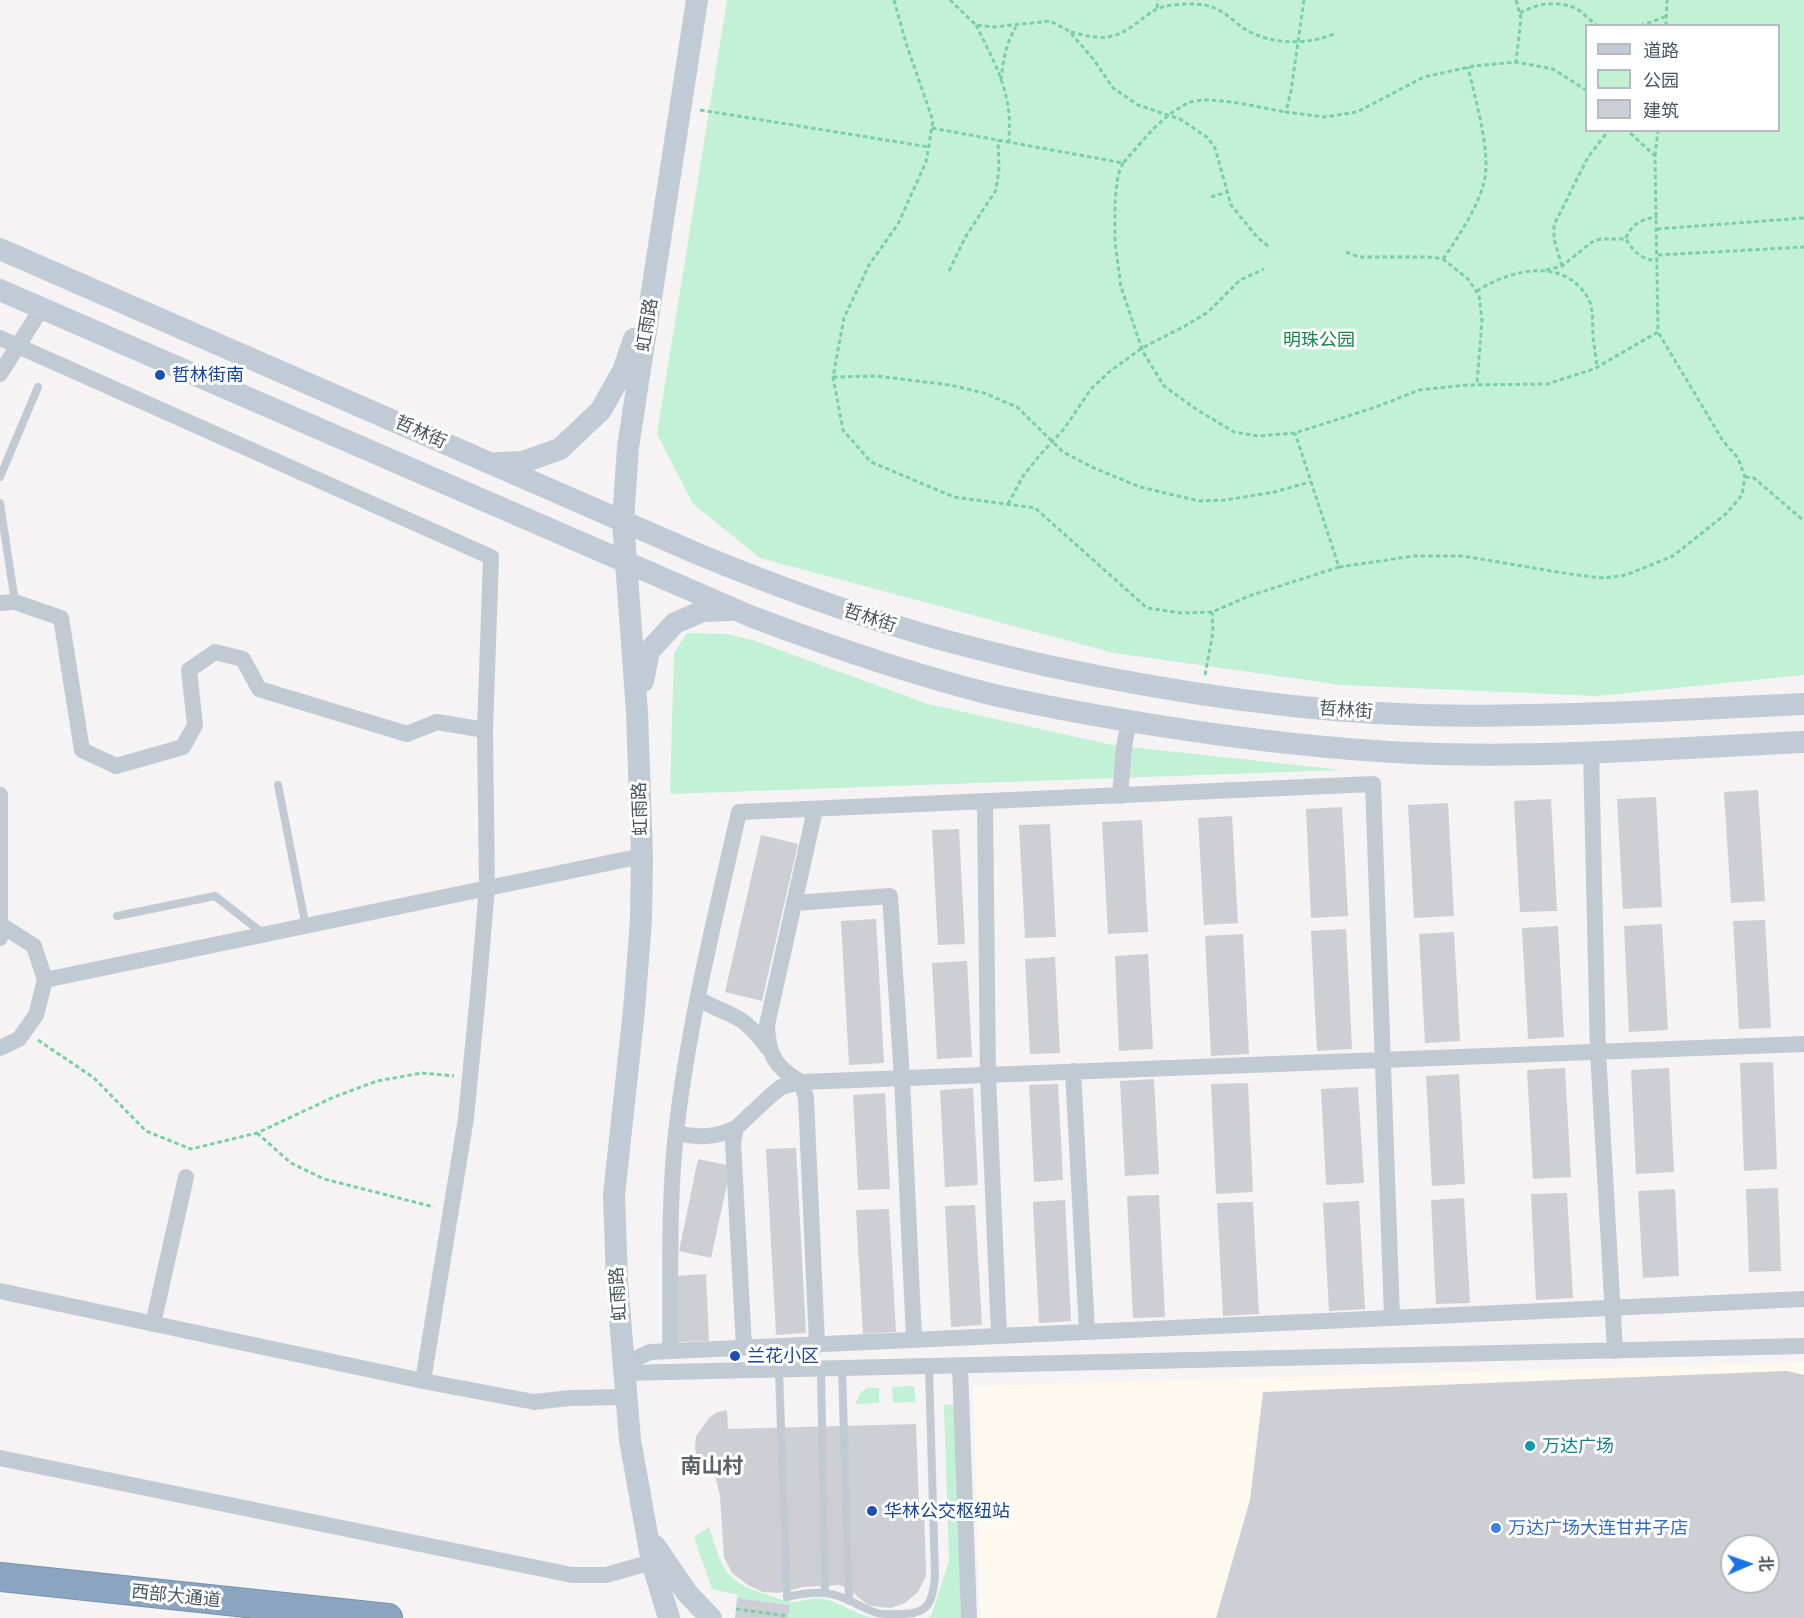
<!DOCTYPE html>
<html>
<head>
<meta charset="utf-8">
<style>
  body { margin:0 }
  #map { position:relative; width:1804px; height:1618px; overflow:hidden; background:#f5f3f3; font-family:Lato,"Noto Sans SC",sans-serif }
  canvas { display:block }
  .legend { position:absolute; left:1585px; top:24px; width:195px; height:108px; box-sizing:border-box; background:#fff; border:2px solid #b7bbc0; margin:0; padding:8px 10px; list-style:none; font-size:18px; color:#4a5661 }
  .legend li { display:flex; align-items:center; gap:12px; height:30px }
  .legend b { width:30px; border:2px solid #b7bbc0 }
  .north { position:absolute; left:1720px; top:1534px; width:60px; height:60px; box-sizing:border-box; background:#fff; border:2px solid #b7bbc0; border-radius:50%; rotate:88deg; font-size:16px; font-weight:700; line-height:24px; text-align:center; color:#4a5661 }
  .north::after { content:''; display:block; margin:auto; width:21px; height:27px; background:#1a73e8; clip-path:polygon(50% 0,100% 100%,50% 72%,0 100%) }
</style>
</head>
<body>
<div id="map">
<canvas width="1804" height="1618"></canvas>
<ul class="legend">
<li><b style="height:8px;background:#c1cbd6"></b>道路</li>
<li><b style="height:16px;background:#c3f1d5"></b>公园</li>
<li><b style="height:16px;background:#cdcfd5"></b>建筑</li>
</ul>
<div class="north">北</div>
</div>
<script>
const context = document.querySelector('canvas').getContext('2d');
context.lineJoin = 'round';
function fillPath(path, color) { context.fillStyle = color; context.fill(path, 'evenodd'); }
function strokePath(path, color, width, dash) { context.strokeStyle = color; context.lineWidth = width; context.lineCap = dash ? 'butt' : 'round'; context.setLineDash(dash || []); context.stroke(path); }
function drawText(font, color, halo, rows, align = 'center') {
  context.font = font + ' Lato,"Noto Sans SC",sans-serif'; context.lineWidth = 6; context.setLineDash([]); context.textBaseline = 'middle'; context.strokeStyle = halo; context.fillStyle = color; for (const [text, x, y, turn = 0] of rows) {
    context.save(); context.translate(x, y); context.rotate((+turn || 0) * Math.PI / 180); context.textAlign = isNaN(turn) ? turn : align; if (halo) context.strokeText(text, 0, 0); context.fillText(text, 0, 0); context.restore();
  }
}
const commercial = new Path2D(`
  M1804,1362V1618H980L973,1386ZM1732,1546H1768V1582H1732Z`);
const green = new Path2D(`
  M727,0H1804V675L1597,696L1342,685L1114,653L760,558L693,504L657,434ZM1586,26H1778V130H1586Z
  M687,633L727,634L752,640L928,704L1112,745L1342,770L670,794L674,653Z
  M914,1386L916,1402L893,1403L892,1387Z
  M868,1388H879V1403L855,1404L861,1392Z
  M955,1404L961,1618H928L931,1616L949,1561L944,1405Z
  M709,1527C722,1566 722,1581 765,1594C773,1596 783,1601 792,1602C802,1602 812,1596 824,1599C842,1603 857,1616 876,1618H788L789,1605L737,1598L738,1595L712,1589L694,1537Z`);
const building = new Path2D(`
  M1758,790L1765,901L1731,903L1724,792Z
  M1656,797L1662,907L1623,909L1617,799Z
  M1551,799L1557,911L1520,912L1514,801Z
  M1448,803L1454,916L1414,918L1408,805Z
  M1342,807L1348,916L1311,918L1306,809Z
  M1232,816L1238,923L1204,925L1198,818Z
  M1142,820L1148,932L1108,934L1102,822Z
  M1050,824L1056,937L1025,938L1019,825Z
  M959,829L965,944L938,945L932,830Z
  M761,835L798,844L762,1001L725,992Z
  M876,919L884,1063L849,1065L841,921Z
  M1765,920L1771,1028L1739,1029L1733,921Z
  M1662,924L1668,1030L1629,1032L1624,926Z
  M1558,926L1564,1037L1528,1039L1522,928Z
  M1346,929L1352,1049L1317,1051L1311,931Z
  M1454,932L1460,1041L1425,1043L1419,934Z
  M1243,934L1249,1054L1211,1056L1205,936Z
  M1148,954L1153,1049L1119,1051L1115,956Z
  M1055,957L1060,1053L1030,1054L1025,959Z
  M967,961L972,1057L937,1059L932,963Z
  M1773,1062L1777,1169L1744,1171L1740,1063Z
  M1565,1068L1571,1177L1533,1179L1527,1070Z
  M1669,1068L1674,1172L1636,1174L1631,1070Z
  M1459,1074L1465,1184L1432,1186L1426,1076Z
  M1154,1079L1159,1174L1125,1176L1120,1081Z
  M1248,1083L1253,1192L1216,1194L1211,1084Z
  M1058,1084L1063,1180L1034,1182L1029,1085Z
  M1358,1087L1364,1183L1326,1185L1321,1089Z
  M973,1088L978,1185L945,1187L940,1090Z
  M885,1093L890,1189L858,1190L853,1095Z
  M796,1148L806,1333L776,1335L766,1149Z
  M698,1159L731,1166L711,1258L679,1251Z
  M1778,1188L1781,1271L1749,1272L1746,1189Z
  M1675,1189L1679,1276L1643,1278L1638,1191Z
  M1567,1193L1573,1298L1536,1300L1531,1194Z
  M1159,1195L1165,1317L1133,1318L1127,1196Z
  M1464,1198L1470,1303L1436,1304L1431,1200Z
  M1065,1200L1071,1321L1039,1323L1033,1202Z
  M1359,1201L1365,1309L1329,1311L1323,1203Z
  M1253,1202L1259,1314L1223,1316L1217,1203Z
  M975,1205L982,1325L951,1327L945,1206Z
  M889,1209L896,1332L863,1334L856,1210Z
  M706,1274L709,1341L677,1342L674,1276Z
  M1787,1371L1804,1375V1618H1216L1250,1500L1263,1392ZM1732,1546H1768V1582H1732Z
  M727,1410L728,1429L916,1424L919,1507H924L926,1576L918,1592L905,1603L891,1608L879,1607L868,1605L847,1588L839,1585L803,1587L779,1593L763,1592L748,1585L732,1573L724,1557L720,1496L713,1467L699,1470L695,1448L696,1436L709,1418L717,1412Z
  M737,1598L790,1605L788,1618H735Z`);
const path = new Path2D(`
  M894,0L906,43L933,121L926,162L898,224L869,265L844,318L833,377L843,430L871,462L954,497L1035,508L1147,608L1181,613L1212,612L1249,596L1339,567L1295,433
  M950,0L976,25L994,27L1050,21L1069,31L1094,60L1113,88L1138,105L1180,119L1208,138L1215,148L1231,205L1257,237L1268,246
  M1304,0L1291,91L1286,112L1324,117L1357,112L1424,77L1474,66L1516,62L1553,69L1586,90
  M1516,0L1521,18L1516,62
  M1157,8L1158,0
  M1520,13C1536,4 1557,0 1575,8C1583,12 1590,20 1597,26
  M976,25C990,53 1006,82 1009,114C1010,123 1009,133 1009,143
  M1640,26L1667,16
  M1666,26L1667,0
  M1071,32C1084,35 1099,40 1112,36C1129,32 1140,19 1155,10C1164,4 1193,3 1204,5C1220,7 1231,19 1243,28C1270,45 1307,46 1336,33
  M1001,80C1003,61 1006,43 1016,27
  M700,110L929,147
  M932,128L1123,163C1143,141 1161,116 1188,103C1208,94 1262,108 1285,112
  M1655,156L1658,130
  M1123,163L1118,175L1115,201V243L1121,287L1143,352L1164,386L1196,409L1234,432L1258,436L1295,433L1376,407L1419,390L1467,385L1547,384L1594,369L1658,332L1655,156L1627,130
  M1211,197L1228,192
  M1657,229L1804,218
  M1626,238C1631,225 1643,218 1657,217
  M1346,252L1359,257H1429L1443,259L1468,279L1479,295L1482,320L1477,384
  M1658,255L1804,247
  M1443,259C1459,236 1475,212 1483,186C1493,157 1475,99 1468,67
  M1562,266L1554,239V225L1588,157L1609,130
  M1546,270L1562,266L1592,242L1601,239H1626C1633,252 1643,260 1658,261
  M949,271L966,236L996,190L999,169L998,140
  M1477,291C1509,270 1564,256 1588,298C1594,308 1592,324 1593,335C1594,346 1596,357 1597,367
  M833,377L876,376L950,385L984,393L1017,407L1063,452L1094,468L1140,487L1199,501L1226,500L1274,492L1310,482
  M1745,477L1754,478L1804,521
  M1008,504L1023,476L1039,456L1064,429L1091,389L1109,372L1142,348L1185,326L1208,312L1240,280L1264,269
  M1339,567L1414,556H1462L1576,575L1604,578L1626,575L1673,556L1727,513L1742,495L1745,477L1738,458L1723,441L1658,332
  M1205,675L1213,632L1212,612
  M38,1040L94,1078L146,1131L191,1149L257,1133L334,1097L377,1081L422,1073L454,1076
  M257,1133L291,1163L324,1179L434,1207
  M736,1609L788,1616`);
const lane = new Path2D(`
  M0,477L38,387
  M0,503L15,602
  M278,785L306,927
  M117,916L215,896L265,935
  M821,1370L825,1593
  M842,1370L849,1599
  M779,1371L787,1597C800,1594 811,1592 824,1593C846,1595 858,1607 877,1613C884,1615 893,1614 900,1614C929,1615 933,1601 935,1576L929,1367`);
const street = new Path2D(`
  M0,338L491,557L485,730L487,887L478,994L466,1118L423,1381
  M0,374L42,308
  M0,603L15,602L61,618L82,750L116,766L183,747L195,725L189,670L215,652L243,659L259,689L407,734L437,722L485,730
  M1591,751L1598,1052L1615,1351
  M0,795V938
  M1120,796L1124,747L1129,721
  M985,802L988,1075L999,1335
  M815,810L767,1025C768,1054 775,1068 801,1082L1804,1044
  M794,903L890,896L902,1078L914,1339
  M45,980L642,856
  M698,998C712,1008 727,1011 741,1020C752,1027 760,1038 768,1048
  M0,1048L19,1039L36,1015L45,980L34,946L1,925
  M1073,1071L1087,1331
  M676,1133C698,1138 715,1138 736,1128
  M0,1291L423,1381L534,1402L570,1398L626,1397
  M153,1324L186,1177
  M744,1347L733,1142L736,1128L769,1097L781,1087L801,1082L806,1098L817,1344
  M670,1351C671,1279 668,1205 676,1133C688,1025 715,918 739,812L1373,784L1392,1317
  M960,1366L969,1618
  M624,1373L633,1360L650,1352L1804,1299
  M624,1373L1804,1346
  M0,1458L572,1575H606L652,1562`);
const secondary = new Path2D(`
  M0,249L698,554C766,582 835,608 906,629C953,644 1001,655 1048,666C1170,692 1294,711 1419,715C1547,718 1676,710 1804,704
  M0,290L750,616C829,646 908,673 990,694C1046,707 1103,717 1160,726C1243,739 1327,749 1411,753C1542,759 1674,748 1804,742
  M497,463L523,462L560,449L601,410L623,371L634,339
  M643,681L649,651L675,623L703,611L729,610
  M655,1546L687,1593L711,1618
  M669,1618L652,1562L630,1440L617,1281L614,1195L634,1010L641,920L642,856L637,712L623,521L628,447L697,0`);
const highway = new Path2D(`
  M0,1577L388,1618`);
const markers = [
  [160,375,6,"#1a4fb4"],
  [735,1356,6,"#1a4fb4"],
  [1530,1446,6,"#0f9aa8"],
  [872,1511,6,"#1a4fb4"],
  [1496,1528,6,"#3f7fe0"]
];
const streetNames = [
  ["虹雨路",647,325,-81],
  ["哲林街",421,432,24],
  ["哲林街",870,618,18],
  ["哲林街",1346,710,4],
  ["虹雨路",640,809,-92],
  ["虹雨路",618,1294,-94],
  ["西部大通道",176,1596,6]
];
const parkNames = [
  ["明珠公园",1319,340]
];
const transitNames = [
  ["哲林街南",172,375],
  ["兰花小区",747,1356],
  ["华林公交枢纽站",884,1511]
];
const cultureNames = [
  ["万达广场",1542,1446]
];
const shopNames = [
  ["万达广场大连甘井子店",1508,1528]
];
const quarterNames = [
  ["南山村",712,1466]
];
fillPath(commercial, '#fdf9ef');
fillPath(green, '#c3f1d5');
fillPath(building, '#cdcfd5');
strokePath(highway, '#7690ad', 30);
strokePath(path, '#7ad0a6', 3, [4.5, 3]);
strokePath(lane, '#c1cad2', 8);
strokePath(street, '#c1cad2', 16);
strokePath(secondary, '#c1cbd6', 22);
strokePath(highway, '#8ba5c1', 28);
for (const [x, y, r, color] of markers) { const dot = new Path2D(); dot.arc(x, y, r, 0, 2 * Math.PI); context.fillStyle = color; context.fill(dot); strokePath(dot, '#fff', 2); }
drawText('18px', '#4a5661', '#fff', streetNames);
drawText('18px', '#17864f', '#fff', parkNames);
drawText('18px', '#164399', '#fff', transitNames, 'left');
drawText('18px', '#0d838f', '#fff', cultureNames, 'left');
drawText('18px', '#366cbe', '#fff', shopNames, 'left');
drawText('bold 21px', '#5f6368', '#fff', quarterNames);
</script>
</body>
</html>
